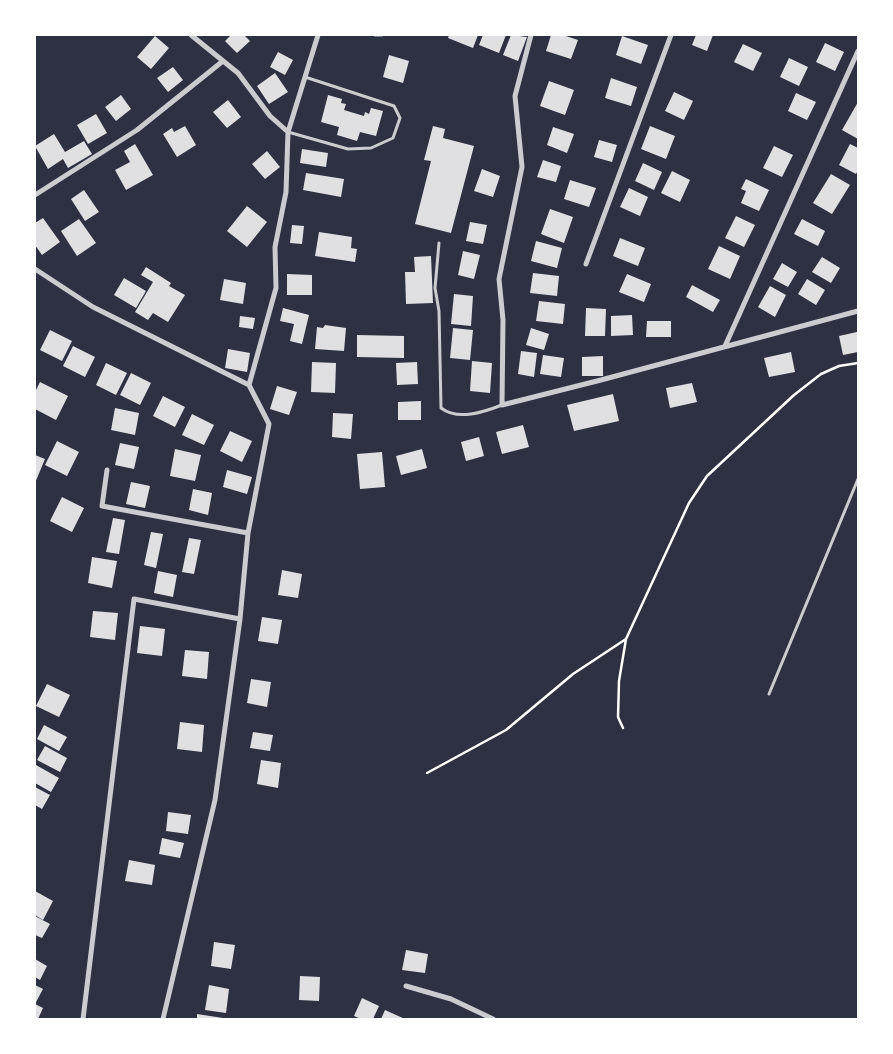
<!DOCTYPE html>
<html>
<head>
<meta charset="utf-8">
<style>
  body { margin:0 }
  #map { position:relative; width:893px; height:1054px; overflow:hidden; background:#2d3142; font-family:"PT Sans Narrow",sans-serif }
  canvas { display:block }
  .frame { position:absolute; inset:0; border:36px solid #fff; pointer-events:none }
</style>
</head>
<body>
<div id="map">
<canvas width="893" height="1054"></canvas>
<div class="frame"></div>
</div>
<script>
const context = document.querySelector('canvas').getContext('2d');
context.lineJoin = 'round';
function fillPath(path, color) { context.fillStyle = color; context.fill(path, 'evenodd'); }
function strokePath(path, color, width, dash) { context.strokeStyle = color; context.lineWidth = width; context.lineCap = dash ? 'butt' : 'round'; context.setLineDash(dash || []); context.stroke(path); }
const building = new Path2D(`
  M231,35H244L250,41L237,53L225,41Z
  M449,35H478L473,48L448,38Z
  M483,35H506L499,53L479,45Z
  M511,35L527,37L518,61L503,55Z
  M551,35H563L578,40L571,59L546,51Z
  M696,35H713L707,51L692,45Z
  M155,36L169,48L151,69L137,57Z
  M622,36L648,45L641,64L616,55Z
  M825,43L844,52L835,71L816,62Z
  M743,44L762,53L753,71L734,62Z
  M278,52L293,60L285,75L270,67Z
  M389,55L409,61L403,83L383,77Z
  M789,58L808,67L799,86L780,77Z
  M173,67L183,80L168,92L157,78Z
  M275,73L288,92L269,104L257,86Z
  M611,78L637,87L631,106L605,98Z
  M549,81L574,90L565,115L540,106Z
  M674,92L693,101L684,120L665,111Z
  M796,93L816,102L807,120L788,111Z
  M121,95L131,109L116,121L105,107Z
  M328,95L342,99L341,103L346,104L344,110L364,116L365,112L369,114L371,108L383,111L376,136L360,132L357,141L337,135L339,127L321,122Z
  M228,100L241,117L227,128L213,112Z
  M858,102V139L842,130Z
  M96,114L107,133L88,144L77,125Z
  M185,126L196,145L177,157L163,134L172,128L174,132Z
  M433,126L445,129L443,138L474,146L451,233L415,224L431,161L424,160Z
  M650,126L675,136L666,159L641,149Z
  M553,127L574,134L567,153L547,145Z
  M54,134L65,152L84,141L92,154L68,168L63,159L48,169L35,146Z
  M599,140L617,145L612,162L594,157Z
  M135,144L153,175L126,190L115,170L130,162L124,151Z
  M850,144L858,148V170L856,174L839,165Z
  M774,146L793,155L782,177L763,168Z
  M302,149L328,153L326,167L300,163Z
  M267,151L280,167L265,179L252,164Z
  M543,160L561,166L556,182L537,177Z
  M643,163L662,172L654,190L635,181Z
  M482,169L500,176L493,197L474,191Z
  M672,171L690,180L680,202L661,193Z
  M306,173L344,179L341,197L303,190Z
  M831,174L850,185L832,214L813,203Z
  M746,179L769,190L759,211L741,203L746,191L741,189Z
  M570,180L596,188L589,207L564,199Z
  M629,188L648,197L640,216L620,207Z
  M84,190L99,212L85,221L71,199Z
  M247,206L267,222L247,247L227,231Z
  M550,209L573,217L564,243L541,234Z
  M736,216L755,225L744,247L725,238Z
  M43,218L60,242L42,255L35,245V223Z
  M79,219L96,243L77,256L61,231Z
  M802,219L825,231L818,246L794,234Z
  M470,222L487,225L483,244L466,241Z
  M292,225L304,226L302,244L290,243Z
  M319,232L352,237L351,248L357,249L355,262L315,256Z
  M620,238L645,248L638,266L613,256Z
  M536,241L562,248L557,268L531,261Z
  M719,246L740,256L730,279L708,269Z
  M463,251L480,255L474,279L458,275Z
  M431,256L433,303L406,304L405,272H415L414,257Z
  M822,257L840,268L831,283L812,272Z
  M782,263L797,272L788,287L773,279Z
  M146,267L171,283L169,286L185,295L168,322L153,313L148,320L135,312L153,282L141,275Z
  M533,273L559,276L557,296L530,293Z
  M287,274L312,275V295H287Z
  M627,274L651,284L644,302L619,292Z
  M124,278L146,291L136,308L114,295Z
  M224,279L246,283L243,304L220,300Z
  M807,279L825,290L816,305L798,294Z
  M692,285L720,300L713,312L686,297Z
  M770,286L786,295L775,317L758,307Z
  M454,294L473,296L471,326L451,324Z
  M539,301L565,304L563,324L536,321Z
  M283,308L309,315L302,344L290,341L294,324L280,321Z
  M586,308L606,309L605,336H585Z
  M632,315L633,335L611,336V316Z
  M240,316L255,318L253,329L239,327Z
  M647,321H671V337H646Z
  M325,325L346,328L344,351L315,349L317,327L323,328Z
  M453,328L473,330L470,360L450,358Z
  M531,328L549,334L544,350L526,345Z
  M50,330L72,341L62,361L40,350Z
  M857,332L858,352L843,355L839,336Z
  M357,335L404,336V358L357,357Z
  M73,346L95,357L85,377L63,366Z
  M228,349L250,353L247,372L225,368Z
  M521,351L537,353L534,377L518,374Z
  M791,352L795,372L769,377L764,358Z
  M543,355L564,358L561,377L540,374Z
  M603,356V376H582V357Z
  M472,361L492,363L490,393L470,391Z
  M312,362L336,363L335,393L311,392Z
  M417,362L418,384L397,385L396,363Z
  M106,363L127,373L116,395L96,385Z
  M131,373L151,383L140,405L120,395Z
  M40,382L68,396L56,420L35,409V392Z
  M692,383L697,402L670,408L666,388Z
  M277,386L297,392L289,415L270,409Z
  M613,394L619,421L574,431L567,405Z
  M163,396L185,407L175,427L153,416Z
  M421,401V420H398V402Z
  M115,408L139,413L135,435L111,430Z
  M333,413L353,414L351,439L332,437Z
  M192,414L214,425L204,445L182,435Z
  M523,425L529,447L502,454L496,432Z
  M230,431L252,441L242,462L220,451Z
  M479,437L484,456L466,461L461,442Z
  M57,441L79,452L67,476L45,465Z
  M120,443L139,447L134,469L115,465Z
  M175,449L201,455L195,481L170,476Z
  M422,449L427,468L401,475L396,456Z
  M382,452L385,487L360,489L357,454Z
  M35,455L45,459L35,483Z
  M227,470L252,477L247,494L223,487Z
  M131,482L150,486L145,508L126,504Z
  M193,489L212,493L208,515L189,510Z
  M62,497L84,508L72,532L50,521Z
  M113,518L125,520L119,554L106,552Z
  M151,532L163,534L156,568L144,565Z
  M189,538L201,540L194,574L182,572Z
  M92,557L117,561L112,588L88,583Z
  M282,570L302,574L298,598L278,595Z
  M158,571L177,575L173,597L154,593Z
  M93,611L118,613L115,640L90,637Z
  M262,617L282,620L278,644L258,641Z
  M140,626L165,629L162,656L137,653Z
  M185,650L209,652L207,679L182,676Z
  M251,679L271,682L267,707L247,703Z
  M47,684L70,695L59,717L36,706Z
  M180,722L204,725L202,752L177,749Z
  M44,725L67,737L59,751L37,739Z
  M253,732L273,735L270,751L250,748Z
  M45,746L67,758L60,772L37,760Z
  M261,760L281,763L278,788L257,784Z
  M36,765L59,778L51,792L35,783Z
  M35,787L50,795L42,809L35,805Z
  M168,812L191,815L188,834L166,831Z
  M162,838L184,843L180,858L159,854Z
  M129,860L155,865L152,885L125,881Z
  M35,891L53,901L43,920L35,915Z
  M35,916L50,924L42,938L35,935Z
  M214,942L235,945L231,969L211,966Z
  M406,950L428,954L425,973L402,970Z
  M35,959L47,966L40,980L35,977Z
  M300,976L320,977L319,1001L299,1000Z
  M35,985L43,989L35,1004Z
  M209,985L229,989L226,1013L205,1010Z
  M362,998L379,1006L373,1019H361L354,1016Z
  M35,1004L43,1008L38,1019H35Z
  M385,1010L405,1019H381Z
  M197,1014L223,1018V1019H197Z`);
const path = new Path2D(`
  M623,728L618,717L619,681L626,639L689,503L707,476L794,395L821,374L839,366L858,363
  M427,773L506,730L573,674L626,639`);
const service = new Path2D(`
  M375,35H382
  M288,132L348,149L371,148L393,138L400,118L394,106L305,77
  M439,243L435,288L439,311L441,408C458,421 484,412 502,405
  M769,694L858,479`);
const minor = new Path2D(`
  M191,35L238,73L270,116L288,132
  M531,35L515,96L522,167L499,279L503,320L502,405L601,380L858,311
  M35,195L137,130L223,61
  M586,264L671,35
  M35,269L93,307L249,385L269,424L248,533L240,619L215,800L163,1019
  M725,346L858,51
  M249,385L276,288L275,247L286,192L288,132L318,35
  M107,470L102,506L248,533
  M406,986L451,999L493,1019
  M83,1019L134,599L240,619`);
fillPath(building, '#e0e0e3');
strokePath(path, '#fff', 2.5);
strokePath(service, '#caccd0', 3);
strokePath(minor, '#caccd0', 5);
</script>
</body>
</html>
